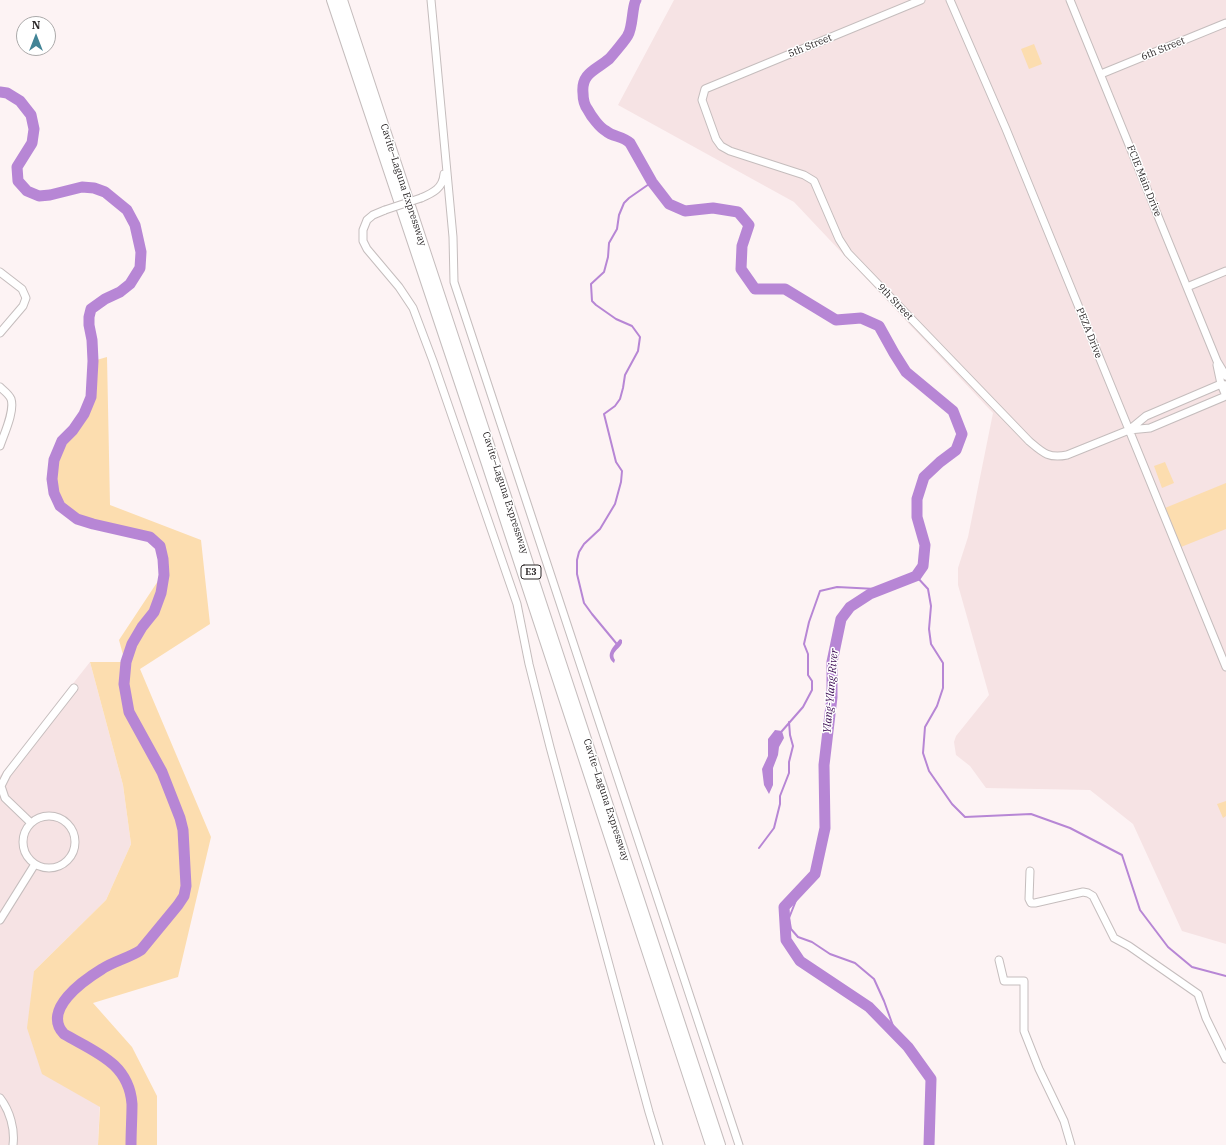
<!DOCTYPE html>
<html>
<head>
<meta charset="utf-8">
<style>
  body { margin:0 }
  #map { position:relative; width:1226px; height:1145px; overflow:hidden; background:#fdf3f4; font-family:"IBM Plex Serif",serif }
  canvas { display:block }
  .north { position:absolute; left:16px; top:16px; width:40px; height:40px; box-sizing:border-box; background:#fff; border:1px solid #aba9a9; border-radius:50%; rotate:0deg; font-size:11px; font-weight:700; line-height:16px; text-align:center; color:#2c2829 }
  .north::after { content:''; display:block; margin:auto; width:14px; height:18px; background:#428496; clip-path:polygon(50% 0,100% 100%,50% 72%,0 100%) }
</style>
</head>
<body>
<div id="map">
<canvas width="1226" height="1145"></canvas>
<div class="north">N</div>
</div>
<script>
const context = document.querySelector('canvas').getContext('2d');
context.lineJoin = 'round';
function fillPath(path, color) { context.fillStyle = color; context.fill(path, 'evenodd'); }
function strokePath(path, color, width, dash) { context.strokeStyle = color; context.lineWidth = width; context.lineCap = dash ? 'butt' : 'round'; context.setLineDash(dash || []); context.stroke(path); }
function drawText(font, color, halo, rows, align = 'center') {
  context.font = font + ' "IBM Plex Serif",serif'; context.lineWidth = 3; context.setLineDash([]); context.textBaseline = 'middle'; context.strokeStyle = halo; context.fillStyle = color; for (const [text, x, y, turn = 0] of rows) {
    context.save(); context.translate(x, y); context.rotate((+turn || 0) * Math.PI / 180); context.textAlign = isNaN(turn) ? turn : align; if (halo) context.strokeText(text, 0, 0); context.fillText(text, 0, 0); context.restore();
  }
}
const built = new Path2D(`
  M674,0H1226V944L1182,931L1133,824L1090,790L986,788L970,766L956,755L954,742L956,736L989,695L958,585V568L968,537L993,413L794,202L618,105Z
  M90,662L123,785L131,844L106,900L34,971L100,1100L98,1145H0V776Z`);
const green = new Path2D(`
  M1034,44L1042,64L1029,69L1021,49Z
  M107,357L110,505L201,540L210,624L140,669L211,837L178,977L93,1003L132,1047L157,1096V1145H98L100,1107L42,1074L27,1028L34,971L106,900L131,844L123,785L90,662H125L119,640L158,581L163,559L160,546L150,537L117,529L91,526L77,519L60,506L54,493L52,479L54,460L62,441L73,430L84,414L91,397L93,361Z
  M1165,462L1174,483L1162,488L1154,466Z
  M1226,483V529L1181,547L1165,508Z
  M1226,801V816L1223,818L1217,804Z`);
const water = new Path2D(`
  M620,639L622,640V643C619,650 610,652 615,660L614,663C604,655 614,646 620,639Z
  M775,730L782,731L784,738L779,747L778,755L773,768V785L769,794L764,785L762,769L768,756V739Z`);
const stream = new Path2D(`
  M916,576L928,589L931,606L929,629L931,644L943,663V688L937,706L925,727L923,753L929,771L952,804L965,817L1031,814L1070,828L1122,855L1140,910L1168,947L1192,967L1226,976
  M616,643L592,614L584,603L577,574V560L579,552L584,544L600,529L615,504L621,482L622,471L616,462L604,414L615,406L620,399L623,388L625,375L638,351L640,337L632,326L616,319L596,305L592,301L591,284L604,272L608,257L609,243L617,229L619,215L624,203L629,198L652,182
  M782,731L803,707L812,690V681L808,675V654L804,644L809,622L820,591L837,587L876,589L895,585
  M759,848L774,828L780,804V796L789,773V762L793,746L790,735L789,722
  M801,888L789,918L791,929L798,937L812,942L830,954L855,963L874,979L884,1001L896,1034`);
const river = new Path2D(`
  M636,0C632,6 633,27 628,35C627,38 611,57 609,59C596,70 581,73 583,93C583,99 584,105 588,110C591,116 600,128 606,131C613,137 623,136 630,143L652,182L669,204L685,211L713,208L738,212L749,225L742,246L741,269L755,289H785L836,320L861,318L879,326L894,353L906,372L953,411L962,434L956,450L940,462L924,477L917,499V517L925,545L923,566L916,576L870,594L850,607L841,619L832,662V697L824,765L825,828L815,874L784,907L786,940L800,961L869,1007L908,1047L931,1079L929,1145
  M0,92L7,93L20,101L31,115L34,129L32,143L17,167L18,181L27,191L39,196L50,195L82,187L94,188L105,192L127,210L135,225L141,252L140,268L130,284L120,292L105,299L91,309L89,317V325L92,340L93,361L91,397L84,414L73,430L62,441L54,460L52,479L54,493L60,506L77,519L93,524L150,537L160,546L163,559L164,575L161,593L154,612L142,627L132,644L126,662L124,684L129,712L162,772L180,818L183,830L186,886L184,896L178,905L141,950C129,958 114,961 102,969C84,980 41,1010 64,1034C95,1052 129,1063 132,1104C132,1118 131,1131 131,1145`);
const minor = new Path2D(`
  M431,0L453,237L454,282L739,1145
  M921,0L705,89L702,100L716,139L721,146L730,151L804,175L814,181L839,239L848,253L1029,441C1042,452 1048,459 1067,455L1129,430L1150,428L1226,396
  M950,0L1006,129L1226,667
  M1070,0L1217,361L1226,376
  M1101,74L1226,23
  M421,198C433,193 443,188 444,174
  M385,210L373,215L367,220L363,230V241L367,249L399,287L413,308L433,361L517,604L529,664L550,747L649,1112L659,1145
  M0,272L22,289L26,298L23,306L0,333
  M1187,287L1226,271
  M1217,365L1221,384L1226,396
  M0,387C3,390 9,394 11,399C15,411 4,434 0,446
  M1129,430L1146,416L1221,384L1226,385
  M23 842a26 26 0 1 1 52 0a26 26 0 1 1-52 0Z
  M31,823L5,798L1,786L7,774L74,688
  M1030,871L1029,899L1031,903H1035L1083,892L1088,893L1093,896L1114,938L1129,946L1198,994L1206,1018L1226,1059
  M0,920L35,864
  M999,960L1004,981H1024V1031L1039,1069L1064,1121L1071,1145
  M0,1098C10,1111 15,1129 13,1145`);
const highway = new Path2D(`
  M332,0L487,464L711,1145
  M342,0L720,1145`);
const minorBridge = new Path2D(`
  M385,210L421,198`);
const shields = [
  [531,572,20]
];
const shieldNames = [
  ["E3",531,572]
];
const streetNames = [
  ["5th Street",810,46,-22],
  ["6th Street",1163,49,-22],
  ["FCIE Main Drive",1144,181,68],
  ["Cavite–Laguna Expressway",403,185,72],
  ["9th Street",895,302,46],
  ["PEZA Drive",1089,333,68],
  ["Cavite–Laguna Expressway",505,493,72],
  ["Cavite–Laguna Expressway",606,800,72]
];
const waterNames = [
  ["Ylang-Ylang River",831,691,-85]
];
fillPath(built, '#f6e3e4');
fillPath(green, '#fcddaf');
fillPath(water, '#b786d5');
strokePath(stream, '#b786d5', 2);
strokePath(river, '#b786d5', 11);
strokePath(minor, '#c5bdbd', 9);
strokePath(highway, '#c5bdbd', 12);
strokePath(minor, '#fff', 7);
strokePath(highway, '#fff', 10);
strokePath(minorBridge, '#c5bdbd', 9, []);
strokePath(minorBridge, '#fff', 7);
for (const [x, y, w] of shields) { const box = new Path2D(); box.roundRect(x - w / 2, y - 7, w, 14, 3); context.fillStyle = '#fff'; context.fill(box); strokePath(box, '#2c2829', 1); }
drawText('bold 9px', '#2c2829', null, shieldNames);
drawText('10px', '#2c2829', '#fff', streetNames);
drawText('italic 11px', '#3d0c54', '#fff', waterNames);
</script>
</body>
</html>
